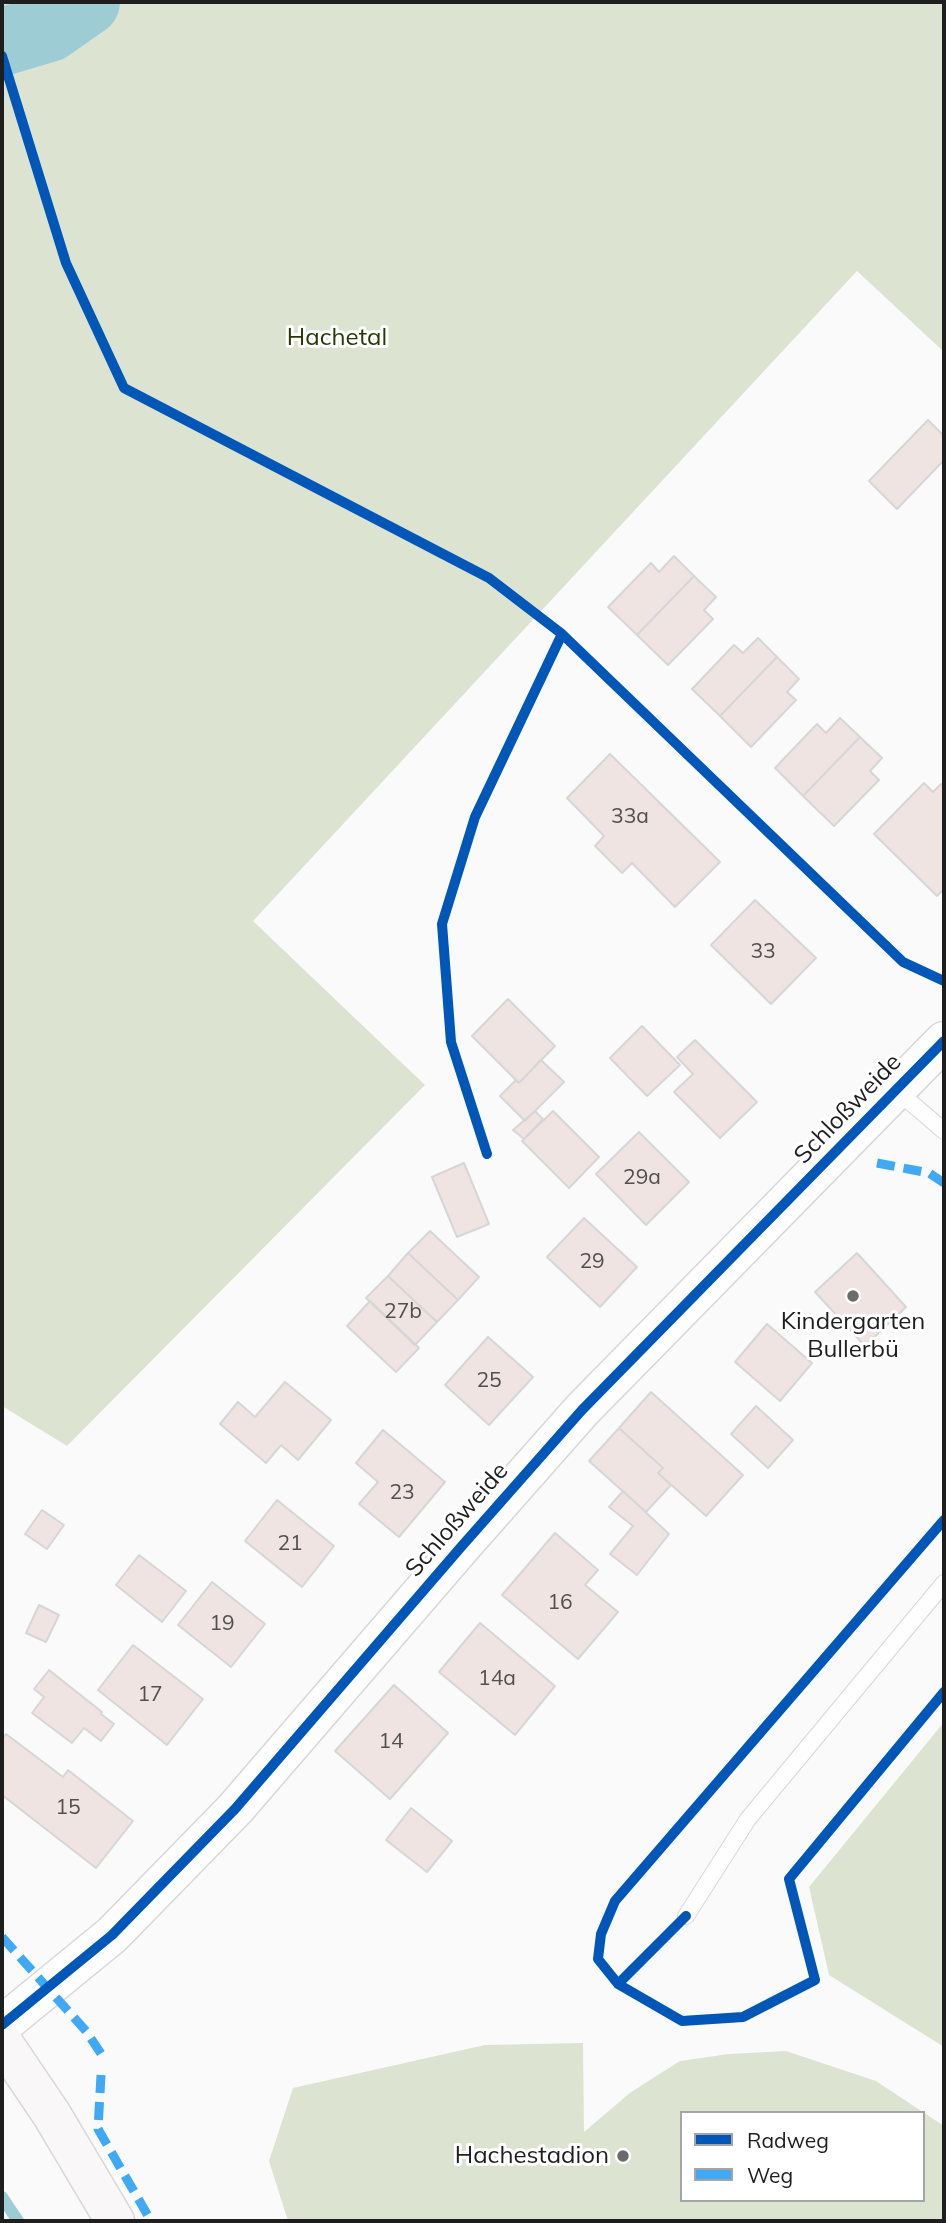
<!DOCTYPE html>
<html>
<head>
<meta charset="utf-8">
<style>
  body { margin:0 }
  #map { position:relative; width:946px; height:2223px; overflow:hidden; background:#fafafa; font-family:Mulish,sans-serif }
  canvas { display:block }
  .frame { position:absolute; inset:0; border:4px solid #1e1e1e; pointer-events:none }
  .legend { position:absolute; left:680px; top:2111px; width:245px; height:91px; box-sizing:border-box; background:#fff; border:2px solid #a5a5a5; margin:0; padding:9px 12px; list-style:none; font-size:21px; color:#1e1e1e }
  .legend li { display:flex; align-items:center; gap:14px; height:35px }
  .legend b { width:35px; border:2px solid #a5a5a5 }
</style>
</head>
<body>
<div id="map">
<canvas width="946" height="2223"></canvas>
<div class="frame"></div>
<ul class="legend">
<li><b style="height:9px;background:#0057b8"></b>Radweg</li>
<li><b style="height:9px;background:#3fa9f5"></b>Weg</li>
</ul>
</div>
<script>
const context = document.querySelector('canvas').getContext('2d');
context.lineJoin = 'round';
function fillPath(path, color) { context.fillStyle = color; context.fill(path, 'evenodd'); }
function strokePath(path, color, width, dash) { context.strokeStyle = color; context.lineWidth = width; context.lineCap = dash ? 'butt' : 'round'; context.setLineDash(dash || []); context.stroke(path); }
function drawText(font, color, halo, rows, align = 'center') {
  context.font = font + ' Mulish,sans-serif'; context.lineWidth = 6; context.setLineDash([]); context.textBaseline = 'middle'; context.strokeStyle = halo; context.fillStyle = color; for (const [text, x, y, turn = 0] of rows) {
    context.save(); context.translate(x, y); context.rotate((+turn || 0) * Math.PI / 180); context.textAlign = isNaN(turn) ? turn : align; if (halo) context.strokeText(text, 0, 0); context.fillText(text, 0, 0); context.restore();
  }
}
const green = new Path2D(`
  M2,2H944V352L857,271L253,921L425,1085L67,1446L2,1406Z
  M944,1722V2047L829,1975L809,1887Z
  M583,2043L584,2132L631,2092L680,2061L729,2054L786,2051L876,2081L944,2126V2221H288L269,2161L293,2088L485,2045ZM682,2113H923V2200H682Z`);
const stream = new Path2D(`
  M2,2197L18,2221`);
const river = new Path2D(`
  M2,42L49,28L86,2`);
const building = new Path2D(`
  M928,420L944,436V460L897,509L869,481Z
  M674,556L694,576L637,635L608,607L651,563L659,572Z
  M694,576L716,597L704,610L713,619L668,665L637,635Z
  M758,638L777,657L720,716L692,689L734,645L743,653Z
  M777,657L799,679L787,692L796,700L751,747L720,716Z
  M840,718L860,737L803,796L775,768L817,724L826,733Z
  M860,737L882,758L870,771L879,780L834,826L803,796Z
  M610,754L720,862L675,907L632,863L622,873L595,846L604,836L567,798Z
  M924,783L933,792L941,784L944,787V889L937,896L874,834Z
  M755,900L816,958L771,1004L711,945Z
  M508,999L555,1046L519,1083L472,1036Z
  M642,1026L680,1065L647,1096L610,1058Z
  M695,1040L757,1102L720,1138L674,1092L693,1074L677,1057Z
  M541,1060L564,1082L525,1121L500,1096L516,1080L519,1083Z
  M535,1111L543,1119L524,1139L513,1130Z
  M553,1111L599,1157L569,1188L522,1141Z
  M639,1132L689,1182L646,1225L596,1174Z
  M464,1163L489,1224L457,1237L432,1177Z
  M584,1218L637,1267L600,1307L547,1257Z
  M430,1231L479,1277L458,1300L408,1253Z
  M408,1253L458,1300L437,1322L388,1276Z
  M857,1253L906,1307L865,1346L815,1292Z
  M388,1276L437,1322L415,1345L366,1298Z
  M370,1301L419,1348L396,1372L347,1326Z
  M767,1324L812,1363L780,1401L735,1362Z
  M488,1337L533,1377L489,1425L445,1385Z
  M285,1382L331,1420L298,1460L281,1445L266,1463L220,1424L238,1402L255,1417Z
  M651,1392L743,1475L706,1516L658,1473L663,1468L619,1428Z
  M756,1406L793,1440L768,1468L731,1434Z
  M619,1428L663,1468L658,1473L671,1485L646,1512L589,1461Z
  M383,1430L445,1482L399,1537L359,1504L378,1482L356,1463Z
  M623,1491L669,1534L637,1575L610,1554L633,1526L609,1507Z
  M277,1500L334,1546L302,1587L245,1541Z
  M42,1510L64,1525L47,1549L25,1534Z
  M555,1533L598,1570L585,1585L618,1612L578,1659L502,1595Z
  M139,1555L186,1591L162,1622L116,1585Z
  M212,1582L265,1624L231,1667L178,1625Z
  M39,1605L59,1615L46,1642L26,1633Z
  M480,1623L555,1686L515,1735L439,1672Z
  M133,1645L203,1699L167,1745L98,1690Z
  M49,1670L102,1712L101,1714L114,1724L101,1741L84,1728L72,1743L32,1713L44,1697L34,1689Z
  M394,1685L448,1733L390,1799L335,1751Z
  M6,1734L63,1777L68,1770L133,1821L96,1868L2,1795V1739Z
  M411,1808L452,1841L427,1872L386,1840Z`);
const service = new Path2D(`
  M896,1090L944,1131
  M686,1916L748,1819L944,1583`);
const tertiary = new Path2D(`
  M2,2025L112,1935L235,1809L461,1547L582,1410L944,1041`);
const secondary = new Path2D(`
  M2,2041L52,2115L115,2221`);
const quiet = new Path2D(`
  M877,1163L929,1173L944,1183
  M2,1937L86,2031L104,2058
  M101,2075L98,2129L151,2221`);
const cycleway = new Path2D(`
  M2,56L66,263L124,388L489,578L562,634L903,962L944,981
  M487,1154L451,1042L442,924L475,817L562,634
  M944,1520L615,1901L601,1934L598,1959L618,1984L682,2021L743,2017L815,1980L789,1879L944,1692
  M618,1984L686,1916
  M2,2025L112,1935L235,1809L461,1547L582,1410L944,1041`);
const markers = [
  [853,1296,7,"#6b6b6b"],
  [623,2156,7,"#6b6b6b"]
];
const numberNames = [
  ["33a",630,817],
  ["33",763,952],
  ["29a",642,1178],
  ["29",592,1262],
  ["27b",403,1312],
  ["25",489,1381],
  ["23",402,1493],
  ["21",290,1544],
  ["16",560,1603],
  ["19",222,1624],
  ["14a",497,1679],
  ["17",150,1695],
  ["14",391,1742],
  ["15",68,1808]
];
const parkNames = [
  ["Hachetal",337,338]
];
const streetNames = [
  ["Schloßweide",848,1109,-46],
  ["Schloßweide",457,1520,-49]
];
const poiNames = [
  ["Kindergarten",853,1322],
  ["Bullerbü",853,1350],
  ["Hachestadion",609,2156,"right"]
];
fillPath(green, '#dce4d1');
strokePath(stream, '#9eccd4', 12);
strokePath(river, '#9eccd4', 68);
fillPath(building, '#efe4e2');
strokePath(building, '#d6d6d6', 2);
strokePath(service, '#d7d7d7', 18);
strokePath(tertiary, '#d7d7d7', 41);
strokePath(secondary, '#d7d7d7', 41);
strokePath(service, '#fefefe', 16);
strokePath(tertiary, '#fefefe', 38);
strokePath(secondary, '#faf7f8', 38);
strokePath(quiet, '#3fa9f5', 9, [18, 9]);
strokePath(cycleway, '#0057b8', 10);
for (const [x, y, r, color] of markers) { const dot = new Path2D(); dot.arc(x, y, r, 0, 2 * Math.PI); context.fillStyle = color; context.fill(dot); strokePath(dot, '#fff', 2.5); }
drawText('21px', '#52504f', null, numberNames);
drawText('24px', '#283903', '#fff', parkNames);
drawText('24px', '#1e1e1e', '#fff', streetNames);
drawText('24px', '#1e1e1e', '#fff', poiNames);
</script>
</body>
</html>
